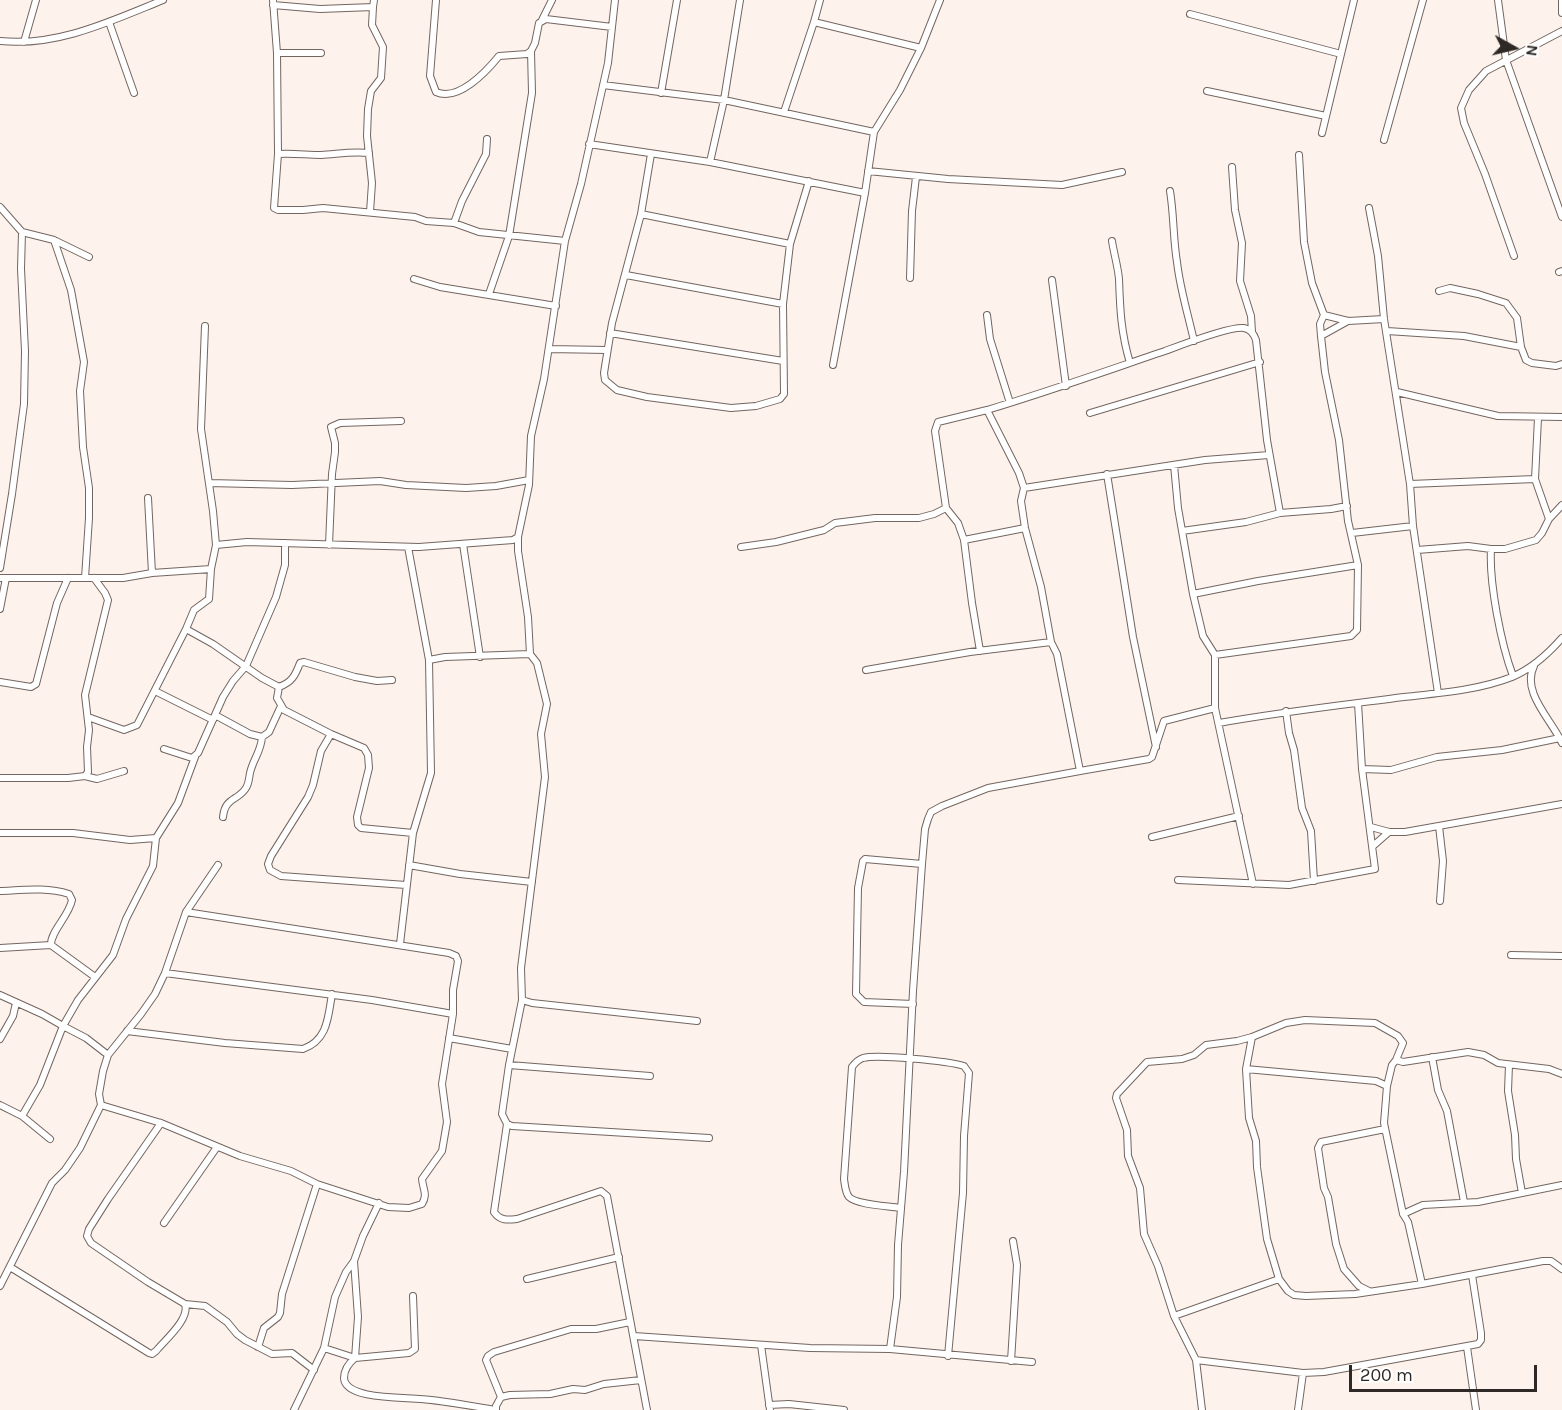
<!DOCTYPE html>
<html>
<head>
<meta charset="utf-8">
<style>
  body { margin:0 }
  #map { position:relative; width:1562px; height:1410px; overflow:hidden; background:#fef2ec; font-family:Karla,sans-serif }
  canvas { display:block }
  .north { position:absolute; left:1484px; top:18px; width:60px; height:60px; -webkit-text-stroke:4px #fff; paint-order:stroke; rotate:98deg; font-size:16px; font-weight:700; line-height:24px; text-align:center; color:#2e2926 }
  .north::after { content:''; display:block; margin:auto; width:21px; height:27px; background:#2e2926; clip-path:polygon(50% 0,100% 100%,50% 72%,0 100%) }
  .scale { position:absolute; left:1349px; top:1365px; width:188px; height:27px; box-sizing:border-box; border:3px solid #2e2926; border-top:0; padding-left:8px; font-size:18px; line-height:21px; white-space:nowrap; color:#2e2926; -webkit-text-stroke:4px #fff; paint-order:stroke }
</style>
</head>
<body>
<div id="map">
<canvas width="1562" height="1410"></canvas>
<div class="north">N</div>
<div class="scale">200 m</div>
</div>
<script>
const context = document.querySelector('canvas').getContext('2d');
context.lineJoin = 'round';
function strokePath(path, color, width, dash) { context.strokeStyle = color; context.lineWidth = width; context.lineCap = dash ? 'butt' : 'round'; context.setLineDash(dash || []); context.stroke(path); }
const minor = new Path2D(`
  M273,0L277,53H321
  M436,0L430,76L436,92C458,102 486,72 499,56L527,54L531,51
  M615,0L608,63L581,184L565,241L544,379L531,436L529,485L518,537V551L528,617L530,654L537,663L547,704L541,734L545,777L521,968L522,1000L509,1065L502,1114L507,1124L512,1126L709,1138
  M820,0L814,22L921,48
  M1498,0L1506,60L1562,217
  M1562,0V13
  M273,5L320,9L373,7L374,0
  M1190,14L1341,54
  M542,20L552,0
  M109,22L134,93
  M0,41C57,47 111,21 163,0
  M24,42L36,0
  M277,53L278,154L274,208L278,210H303L323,208L415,217L426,221L454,223L479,232L565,241
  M603,85L724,100L874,132
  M1207,91L1326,116
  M661,93L677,0
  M784,112L814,22
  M1322,133L1354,0
  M1384,140L1423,0
  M589,144L710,162L865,193
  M278,154C293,153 307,155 321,155C338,154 352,151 369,153
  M651,154L641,214L790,244
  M710,162L724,100L740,0
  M1232,167L1235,210L1242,243L1240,281L1251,316L1252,332
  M868,171L948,179L1062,185L1122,172
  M1170,191C1174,215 1173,238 1177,262C1180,289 1188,314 1194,341
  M0,207L22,232L54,240L89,257
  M1369,208L1378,256L1384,319L1410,484L1413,526L1438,693
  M370,212L372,183L367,136L368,109L371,91L381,78L383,47L372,25L373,7
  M641,214L612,323L604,373L605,380L617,390L647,397L731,408L756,406L780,399L784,394L783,304L790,244L809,181
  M454,223L462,201L486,154L487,139
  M54,240L71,290L84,362L80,391L83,447L89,488V518L85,578
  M1112,241C1114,254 1118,267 1119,279C1120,309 1121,333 1130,363
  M1514,256L1485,174L1464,123L1461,108L1469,90L1486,71L1562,31
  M1559,272L1562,271
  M626,275L783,304
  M910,278L912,211L916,177
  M414,279L440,287L556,306
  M1052,280L1066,386
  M1439,291L1450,288L1478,294L1506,303L1517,318L1521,347L1526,360L1532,363L1556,366L1562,364
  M489,294L509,236L532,93L531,51L535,43L539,23L546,19L612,27
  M987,315L990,339L1010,403
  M1324,315L1348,321L1384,319
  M205,326L201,429L213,511L216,545L211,569
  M1387,331L1464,336L1521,347
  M610,333L783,361
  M1321,336L1348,321
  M549,349L607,350
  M833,365L865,193L874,132L900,90L921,48L940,0
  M1397,392L1498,416L1562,417
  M987,410C1047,392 1106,371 1165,351C1181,345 1230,326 1244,328C1251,329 1254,334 1256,340L1267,440L1280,513
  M1090,413L1260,362
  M1538,418L1535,479L1549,519
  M1174,465L1178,508L1193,594L1203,636L1215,655V708L1253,884
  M1107,474L1133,637L1156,747
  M209,483L292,485L380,481L406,485L466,488L496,486L529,480
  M1410,484L1535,479
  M1024,488L1205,460L1269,455
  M148,498L152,573
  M1182,531L1246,522L1280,513L1331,509L1347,506
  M1352,533L1413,526
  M964,540L1025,528
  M463,544L480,657
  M216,545L247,542L419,547L513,540L518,537
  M329,545L332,474L335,452V443L331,427L340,423L401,421
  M408,547L429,660
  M741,547L776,542L824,530L835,523L875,518H919L934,514L946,508
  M1417,550L1468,546L1491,549
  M0,568L12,494L24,404L25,351L21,269L22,232
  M0,578H123L152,573L211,569L209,599L194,610L186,629L137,725L124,730L88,717
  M1193,594L1258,581L1358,565
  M0,609L6,578
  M186,629L213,644L262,678L279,687L277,698L284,710L331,734L364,748L368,755L369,768L357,817L358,825L361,828L413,833
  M1215,655L1351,636L1357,630L1358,565L1348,521L1339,440L1325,372L1321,336L1320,324L1324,315L1312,283L1304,242L1299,155
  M1534,666C1521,692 1551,719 1562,743
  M866,670L970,652L1051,642
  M1513,676C1501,644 1489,583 1491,549H1505L1536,540L1542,533L1549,519L1562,505
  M0,682L31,687L36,684L57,603L68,578
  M279,687C292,682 295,676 300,663L304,662L355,677L377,681L392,680
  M155,691L213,720
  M1286,711L1289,733L1294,750L1302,808L1311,831L1314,881
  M215,715L250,734L262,737L269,732L281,706
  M1219,723C1280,712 1342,705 1404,697C1440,693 1479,690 1512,677C1531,669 1548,654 1562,638
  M331,734L321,751L313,785L308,797L271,856L268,864L270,870L281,876L406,885
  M164,749L192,758L198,753L223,697L233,681L246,666L276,597L285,565V543
  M1362,769L1391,770L1437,757L1502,750L1560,738
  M1080,771L1149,759L1152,757L1164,721L1215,708
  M85,776L97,779L124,771
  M0,778H68L85,776L88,772L87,747L89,730L85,695L108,600L105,593L94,578
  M223,817C225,797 238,801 246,788C249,783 249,778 250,773C253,759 261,752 262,737
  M1439,826L1443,861L1440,901
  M1371,827L1389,832H1405L1562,804
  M0,833H73L130,840L156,838
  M1152,837L1239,816
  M1373,846L1389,832
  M409,865L460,874L532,882
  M1178,880L1289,885L1375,869L1362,769L1358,703
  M0,891C23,890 47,887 69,894L72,900C69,916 50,932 51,945L95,977
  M400,944L413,833L431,773L429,660L445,657L530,654
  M0,948L51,945
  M1511,955L1562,956
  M165,973L372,1000L453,1014
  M0,995L42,1014L63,1026L40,1085L22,1116
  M522,1000L532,1003L697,1021
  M913,1004L864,1002L856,994L858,888L863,861L865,859L922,864
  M127,1031L225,1043L303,1049C328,1040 328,1017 332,994
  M1252,1037L1246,1069L1249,1118L1256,1141L1257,1167L1267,1239L1279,1279L1288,1291L1294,1295L1306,1296L1355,1294L1422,1284L1543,1261H1551L1562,1269
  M449,1038L512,1049
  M0,1039L13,1016L16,1003
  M108,1055L86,1038L63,1026L78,1000L113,955L126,919L153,866L156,838L178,803L195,757
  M1432,1057L1438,1090L1447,1111L1464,1202
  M1396,1060L1403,1062L1468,1052L1484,1055L1498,1063L1549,1069L1562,1074
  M509,1065L650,1076
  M1509,1065L1508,1091L1515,1135L1516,1159L1522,1193
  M1246,1069L1376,1081L1387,1086
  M0,1105L22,1116L50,1139
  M101,1105L161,1123L240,1156L291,1171L317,1184L388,1207L409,1208L422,1204C428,1194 423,1190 422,1179L442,1151L447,1122L442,1084L453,1014V990L458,961L456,956L449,953L186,912
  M507,1124L494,1212C500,1221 508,1220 517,1219L601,1191L607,1196L647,1410
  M900,1208C889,1206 857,1205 849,1197C845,1192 845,1185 844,1179L852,1067C855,1063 857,1060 863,1058C877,1054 948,1061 964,1066L969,1073L964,1136L963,1193L948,1356
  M1403,1214L1423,1205L1478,1202L1562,1185
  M164,1223L217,1147
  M10,1267L149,1353L152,1354L156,1351C166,1339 190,1319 185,1304L148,1282L91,1243L87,1236L89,1229L108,1199L161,1123
  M527,1279L619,1257
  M0,1286L52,1183L65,1170L80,1148L101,1105L99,1094L103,1071L108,1055L141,1014L155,994L165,973L186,912L218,865
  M1369,1291L1359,1286L1344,1269L1336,1244L1328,1197L1324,1188L1318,1148L1321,1142L1385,1129
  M413,1296L415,1349L409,1353L355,1358C349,1363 344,1369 344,1378C345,1400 405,1397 421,1399C446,1401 471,1406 496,1410V1406L501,1397L510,1395L550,1394L573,1389L585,1390L604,1384L641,1380
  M185,1304L205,1306L227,1322L237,1334L245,1340L272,1354L292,1353L314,1370
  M1174,1316L1279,1279
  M634,1336L810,1348L890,1349L1032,1362
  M761,1345L770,1410
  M258,1347L264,1328L278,1317L280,1313L282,1294L317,1184
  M1467,1347L1476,1410
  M324,1348L355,1358L358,1317L354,1261
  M890,1349L897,1297L898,1245L904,1172L913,991L922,864L925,829L928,819L931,812L942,806L988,788L1080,771L1057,654L1051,642L1041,587L1025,528L1021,501L1024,488L1019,473L987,410L938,422L935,431L946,508L958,523L964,540L972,603L980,651
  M1196,1360L1303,1373L1324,1372L1478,1344L1481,1340V1333L1472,1275
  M1011,1361L1017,1265L1013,1241
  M501,1397L486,1360L488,1356L494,1352L571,1329H596L630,1322
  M769,1405L789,1404L844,1410
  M294,1410L324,1348L335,1297L346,1272L354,1261L363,1236L379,1203
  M1202,1410L1196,1360L1174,1316L1158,1266L1144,1234L1140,1188L1128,1156L1127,1130L1116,1098L1117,1094L1147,1062L1182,1059L1194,1055L1206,1045L1237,1041L1252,1037L1286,1023L1305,1020L1375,1023L1398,1036L1403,1043L1396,1060L1392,1065L1387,1086L1384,1123L1403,1214L1408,1222L1422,1284
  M1298,1410L1303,1373`);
strokePath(minor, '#736661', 8);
strokePath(minor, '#fff', 6);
</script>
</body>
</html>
